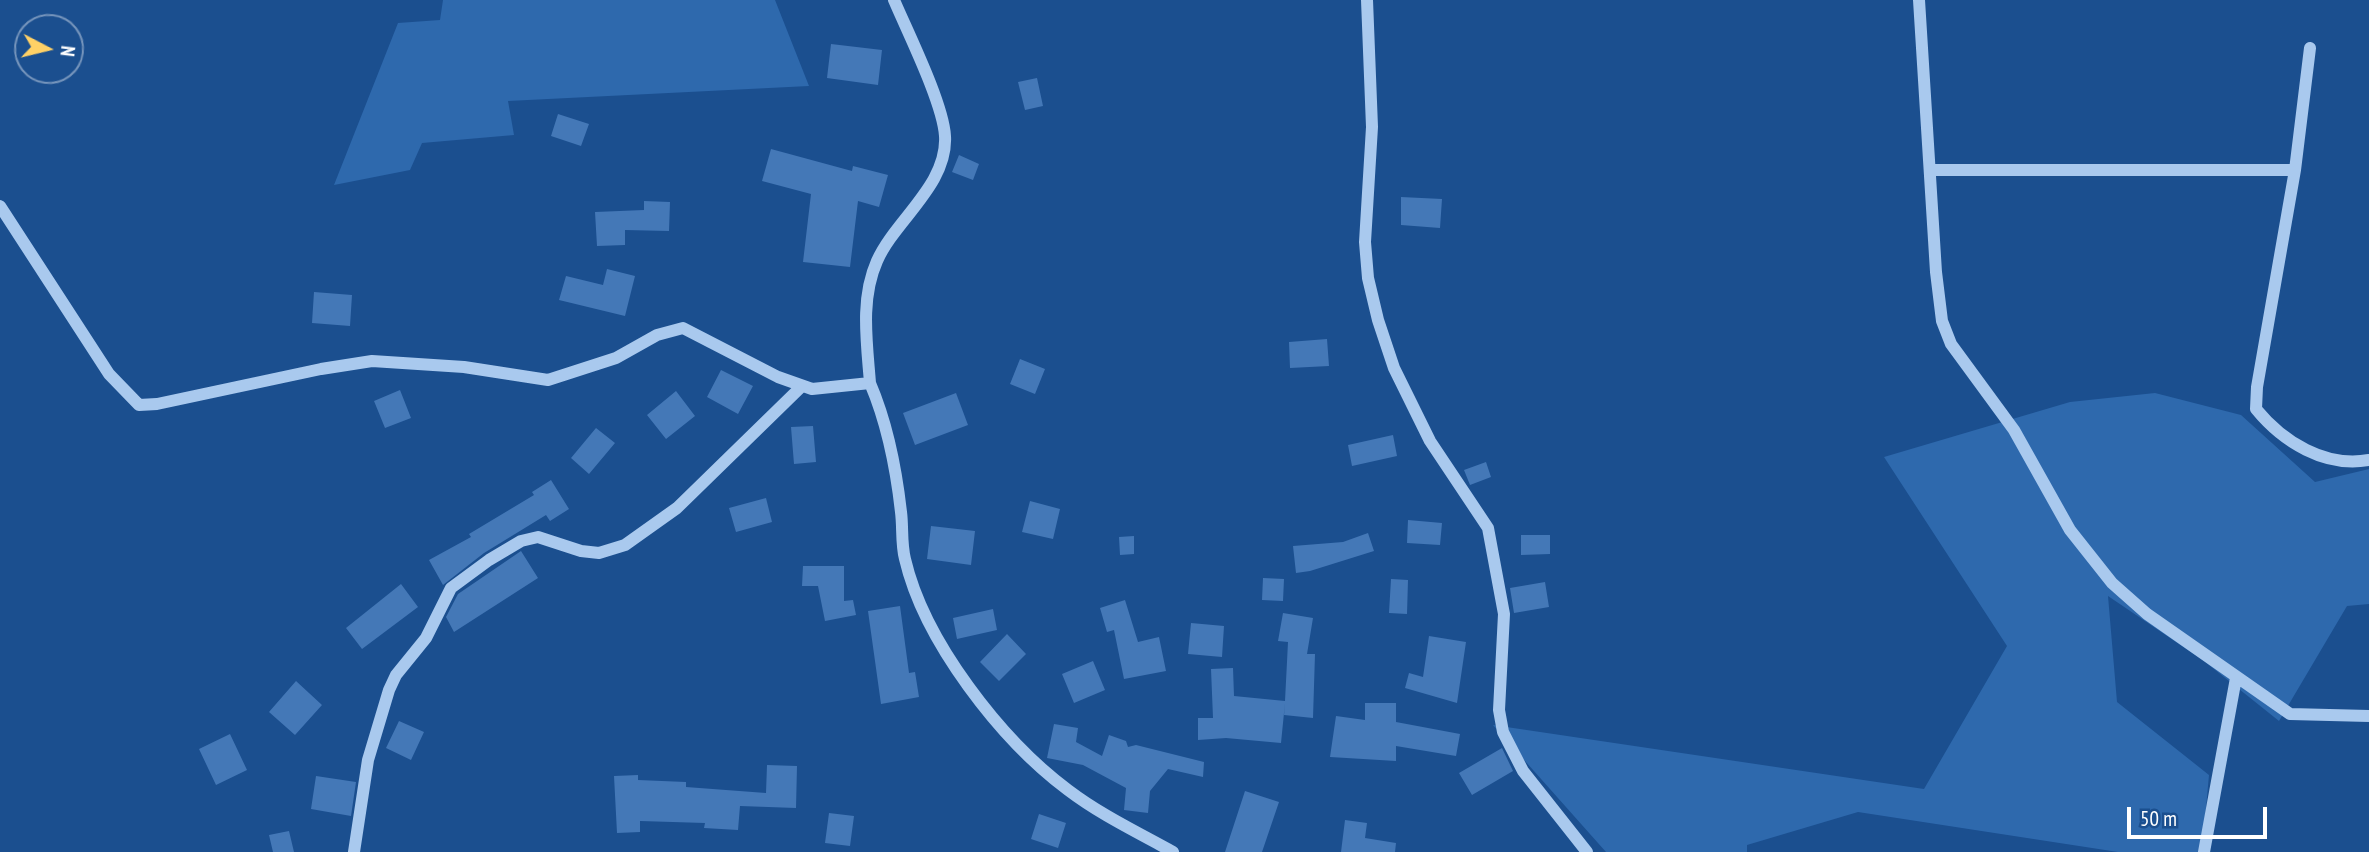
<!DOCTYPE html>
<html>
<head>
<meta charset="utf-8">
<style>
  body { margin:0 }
  #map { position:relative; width:2369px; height:852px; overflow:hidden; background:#1b4f8f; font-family:"PT Sans Narrow",sans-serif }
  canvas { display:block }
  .north { position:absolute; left:14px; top:14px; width:70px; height:70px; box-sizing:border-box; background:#1b4f8f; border:2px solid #7695bc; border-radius:50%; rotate:97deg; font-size:19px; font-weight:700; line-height:28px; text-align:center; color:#fff }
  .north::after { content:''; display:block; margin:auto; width:24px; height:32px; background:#ffd166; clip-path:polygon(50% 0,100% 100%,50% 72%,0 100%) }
  .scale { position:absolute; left:2127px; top:807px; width:140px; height:32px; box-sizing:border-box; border:4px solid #fff; border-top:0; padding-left:9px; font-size:21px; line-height:24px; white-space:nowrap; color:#fff; -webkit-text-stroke:5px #1b4f8f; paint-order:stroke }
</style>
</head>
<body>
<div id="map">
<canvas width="2369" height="852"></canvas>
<div class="north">N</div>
<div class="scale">50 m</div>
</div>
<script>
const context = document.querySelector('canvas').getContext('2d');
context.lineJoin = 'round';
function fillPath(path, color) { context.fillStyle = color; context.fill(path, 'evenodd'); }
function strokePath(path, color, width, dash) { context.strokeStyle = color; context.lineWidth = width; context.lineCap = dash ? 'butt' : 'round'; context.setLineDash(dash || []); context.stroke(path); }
const green = new Path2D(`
  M443,0H775L809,86L508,101L514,135L422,143L410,170L334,185L398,23L440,20Z
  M2155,393L2241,415L2315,482L2369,469V604L2347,606L2279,721L2204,661L2108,596L2117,702L2209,775L2202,852H2118L1858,812L1747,845V852H1606L1493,725L1924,789L2007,646L1884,457L2070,402Z`);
const building = new Path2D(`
  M831,44L882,50L878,85L827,78Z
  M1037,78L1043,106L1025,110L1018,82Z
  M558,114L589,124L581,146L551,136Z
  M771,149L852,171L853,166L888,175L879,207L858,201L850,267L803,262L811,194L762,181Z
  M959,155L979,164L973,180L952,172Z
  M1401,197L1442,199L1440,228L1401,225Z
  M644,201L670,202L669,231L625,230V245L597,246L595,212L644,210Z
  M607,269L635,276L625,316L559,300L566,276L603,285Z
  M314,292L352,295L350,326L312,323Z
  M1327,339L1329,366L1290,368L1289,342Z
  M1020,359L1045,369L1035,394L1010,384Z
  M721,370L753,386L738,414L707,397Z
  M400,390L411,418L385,428L374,401Z
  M676,391L695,416L666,439L647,415Z
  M956,393L968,425L915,445L903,413Z
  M813,426L816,462L794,464L791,427Z
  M596,428L615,443L589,474L571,458Z
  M1393,435L1397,456L1352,466L1348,445Z
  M1486,462L1491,477L1470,485L1464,470Z
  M551,480L569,509L550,521L546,515L484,553L443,585L429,560L471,537L469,534L534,495L532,492Z
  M766,498L772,522L736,532L729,508Z
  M1030,501L1060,509L1053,539L1022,532Z
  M1408,520L1442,523L1440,545L1407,543Z
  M931,526L975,531L971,565L927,559Z
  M1368,533L1374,551L1310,571L1296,573L1293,546L1343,542Z
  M1521,535H1550V554L1521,555Z
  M1134,536V554L1120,555L1119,537Z
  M521,551L538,578L454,632L446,617L458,594Z
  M803,566H844V601L853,600L856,615L825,621L818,586H802Z
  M1263,578L1284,579L1283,601L1262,600Z
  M1391,579L1408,580L1407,614L1389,613Z
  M1545,582L1549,607L1514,613L1510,588Z
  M401,584L418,607L362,649L346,628Z
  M1125,600L1138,642L1159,637L1166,671L1124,679L1114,630L1107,632L1100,608Z
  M900,606L909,673L915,672L919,697L881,704L868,611Z
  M993,609L997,630L957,639L953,618Z
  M1283,613L1313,618L1307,654H1315L1313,718L1284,715L1285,703L1281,743L1226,738L1198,740V718H1213L1211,669L1233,668L1234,696L1285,701L1288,642L1278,641Z
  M1191,623L1224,626L1222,657L1188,654Z
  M1007,634L1026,654L999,681L980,662Z
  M1429,636L1466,642L1457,703L1405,688L1409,673L1423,677Z
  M1093,661L1105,690L1074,703L1062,674Z
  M296,681L322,705L295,735L269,712Z
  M1365,703H1396V722L1460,734L1456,756L1396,746V761L1330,757L1336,716L1365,720Z
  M399,721L424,732L411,760L386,748Z
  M1054,724L1078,728L1076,742L1102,756L1109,735L1126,741L1128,747L1136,745L1204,762L1203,777L1168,769L1150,791L1148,813L1124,810L1126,788L1083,765L1047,758Z
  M230,734L247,770L216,785L199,749Z
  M1502,748L1513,771L1472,795L1459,773Z
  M767,765L797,766L796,808L740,806L738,830L704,828L705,823L640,821V832L617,833L614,776L638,775V780L686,782V787L766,793Z
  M316,776L356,782L351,816L311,809Z
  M1245,791L1279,802L1262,852H1225Z
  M829,813L854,816L850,846L825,843Z
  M1039,814L1066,823L1058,848L1031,839Z
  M1345,820L1367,823L1365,838L1396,843L1395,852H1341Z
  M289,831L294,852H273L269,835Z`);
const minor = new Path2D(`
  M1367,0L1372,127L1365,242L1368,278L1378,320L1394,368L1430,441L1488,528L1504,614L1499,710L1503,732L1523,771L1587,852
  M1919,0L1936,272L1942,321L1951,344L2014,430L2070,530L2112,583L2147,614L2290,714L2369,716
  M2310,48L2295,170L2257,387L2256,409C2283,442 2325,468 2369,460
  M1930,170H2295
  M0,206L109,374L139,405L157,404L321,369L372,361L464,367L548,380L616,358L657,335L683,328L778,377L812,389L870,383C888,425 896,467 901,512C903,527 901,544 905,559C924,641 1001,740 1068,790C1101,815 1137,832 1173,852
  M870,383C867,343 860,299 877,261C895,220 948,185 945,136C943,103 908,33 894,0
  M354,852L368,760L389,690L396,675L426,638L451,588L489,560L521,541L538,537L581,551L599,553L625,545L677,508L802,386
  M2204,852L2236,678`);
fillPath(green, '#2e69ad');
fillPath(building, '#4478b7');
strokePath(minor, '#a9c9ee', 12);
</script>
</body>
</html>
